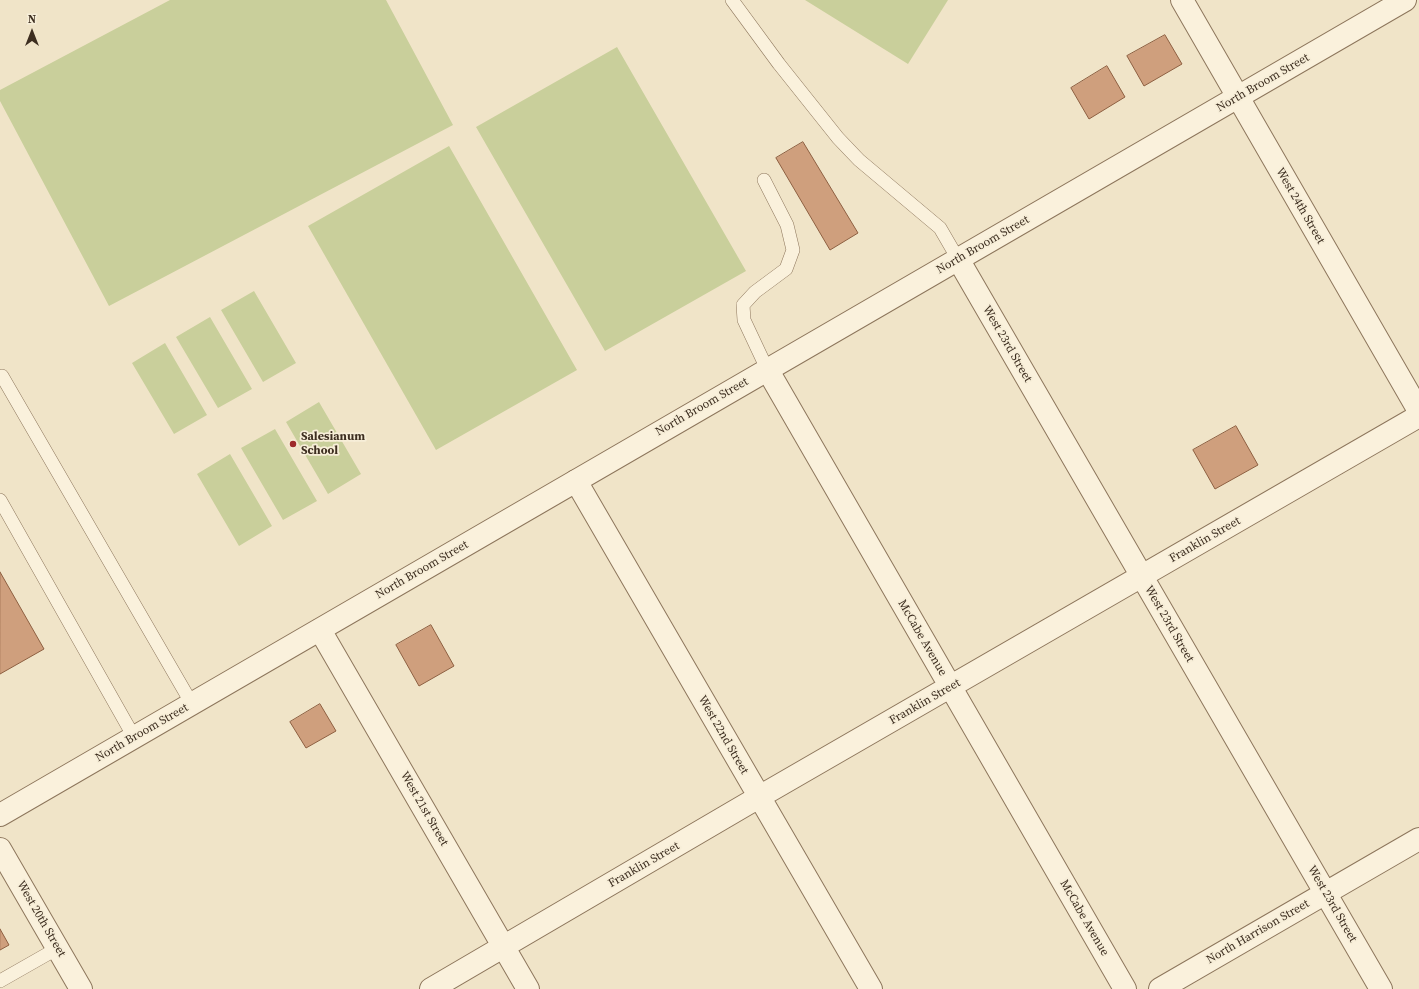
<!DOCTYPE html>
<html>
<head>
<meta charset="utf-8">
<style>
  body { margin:0 }
  #map { position:relative; width:1419px; height:989px; overflow:hidden; background:#f0e4c8; font-family:"Source Serif 4",serif }
  canvas { display:block }
  .north { position:absolute; left:12px; top:12px; width:40px; height:40px; -webkit-text-stroke:3px #f7eed8; paint-order:stroke; rotate:0deg; font-size:11px; font-weight:700; line-height:16px; text-align:center; color:#3d2e20 }
  .north::after { content:''; display:block; margin:auto; width:14px; height:18px; background:#3d2e20; clip-path:polygon(50% 0,100% 100%,50% 72%,0 100%) }
</style>
</head>
<body>
<div id="map">
<canvas width="1419" height="989"></canvas>
<div class="north">N</div>
</div>
<script>
const context = document.querySelector('canvas').getContext('2d');
context.lineJoin = 'round';
function fillPath(path, color) { context.fillStyle = color; context.fill(path, 'evenodd'); }
function strokePath(path, color, width, dash) { context.strokeStyle = color; context.lineWidth = width; context.lineCap = dash ? 'butt' : 'round'; context.setLineDash(dash || []); context.stroke(path); }
function drawText(font, color, halo, rows, align = 'center') {
  context.font = font + ' "Source Serif 4",serif'; context.lineWidth = 3.5; context.setLineDash([]); context.textBaseline = 'middle'; context.strokeStyle = halo; context.fillStyle = color; for (const [text, x, y, turn = 0] of rows) {
    context.save(); context.translate(x, y); context.rotate((+turn || 0) * Math.PI / 180); context.textAlign = isNaN(turn) ? turn : align; if (halo) context.strokeText(text, 0, 0); context.fillText(text, 0, 0); context.restore();
  }
}
const green = new Path2D(`
  M170,0H386L453,125L109,306L0,101V90Z
  M805,0H948L908,64Z
  M617,47L746,271L605,351L476,127Z
  M449,146L577,370L436,450L308,226Z
  M254,291L296,363L263,382L221,310Z
  M210,317L252,389L218,408L176,337Z
  M165,343L207,415L174,434L132,363Z
  M319,402L361,474L328,494L286,422Z
  M275,429L317,501L283,520L241,448Z
  M230,454L272,526L239,546L197,474Z`);
const building = new Path2D(`
  M1165,35L1182,64L1144,86L1127,56Z
  M1107,66L1125,97L1089,119L1071,88Z
  M803,142L858,233L830,250L776,158Z
  M1236,426L1258,465L1215,489L1193,450Z
  M0,572L44,649L0,674Z
  M431,625L454,666L419,686L396,645Z
  M320,704L336,731L306,748L290,722Z
  M0,929L9,945L0,950Z`);
const service = new Path2D(`
  M732,0L779,64L838,138L859,160L940,228L958,259
  M764,180L787,225L793,250L786,269L755,292L743,305L744,320L767,369
  M0,377L2,376L192,704
  M0,500L134,737
  M0,981L58,948`);
const minor = new Path2D(`
  M1182,0L1419,411
  M958,259L1381,989
  M767,369L1125,989
  M576,481L871,989
  M320,630L528,989
  M0,849L81,989
  M431,989L759,797L1419,416
  M1160,989L1419,839`);
const tertiary = new Path2D(`
  M0,815L1405,0`);
const markers = [
  [293,444,4,"#9e2a2b"]
];
const streetNames = [
  ["North Broom Street",1263,83,-30],
  ["West 24th Street",1300,206,60],
  ["North Broom Street",983,245,-30],
  ["West 23rd Street",1007,344,60],
  ["North Broom Street",702,407,-30],
  ["Franklin Street",1205,540,-30],
  ["North Broom Street",422,570,-30],
  ["West 23rd Street",1169,624,60],
  ["McCabe Avenue",922,638,60],
  ["Franklin Street",925,702,-30],
  ["North Broom Street",142,733,-30],
  ["West 22nd Street",723,735,60],
  ["West 21st Street",424,809,60],
  ["Franklin Street",644,865,-30],
  ["West 23rd Street",1332,904,60],
  ["McCabe Avenue",1084,918,60],
  ["West 20th Street",41,919,60],
  ["North Harrison Street",1258,932,-30]
];
const poiNames = [
  ["Salesianum",301,437],
  ["School",301,451]
];
fillPath(green, '#c9cf9b');
fillPath(building, '#cf9f7d');
strokePath(building, '#8d5f41', 1);
strokePath(service, '#8d765c', 14);
strokePath(minor, '#8d765c', 24);
strokePath(tertiary, '#8d765c', 24);
strokePath(service, '#faf1dc', 13);
strokePath(minor, '#faf1dc', 22);
strokePath(tertiary, '#faf1dc', 22);
for (const [x, y, r, color] of markers) { const dot = new Path2D(); dot.arc(x, y, r, 0, 2 * Math.PI); context.fillStyle = color; context.fill(dot); strokePath(dot, '#f7eed8', 1.5); }
drawText('12px', '#3d2e20', '#f7eed8', streetNames);
drawText('bold 12px', '#3d2e20', '#f7eed8', poiNames, 'left');
</script>
</body>
</html>
